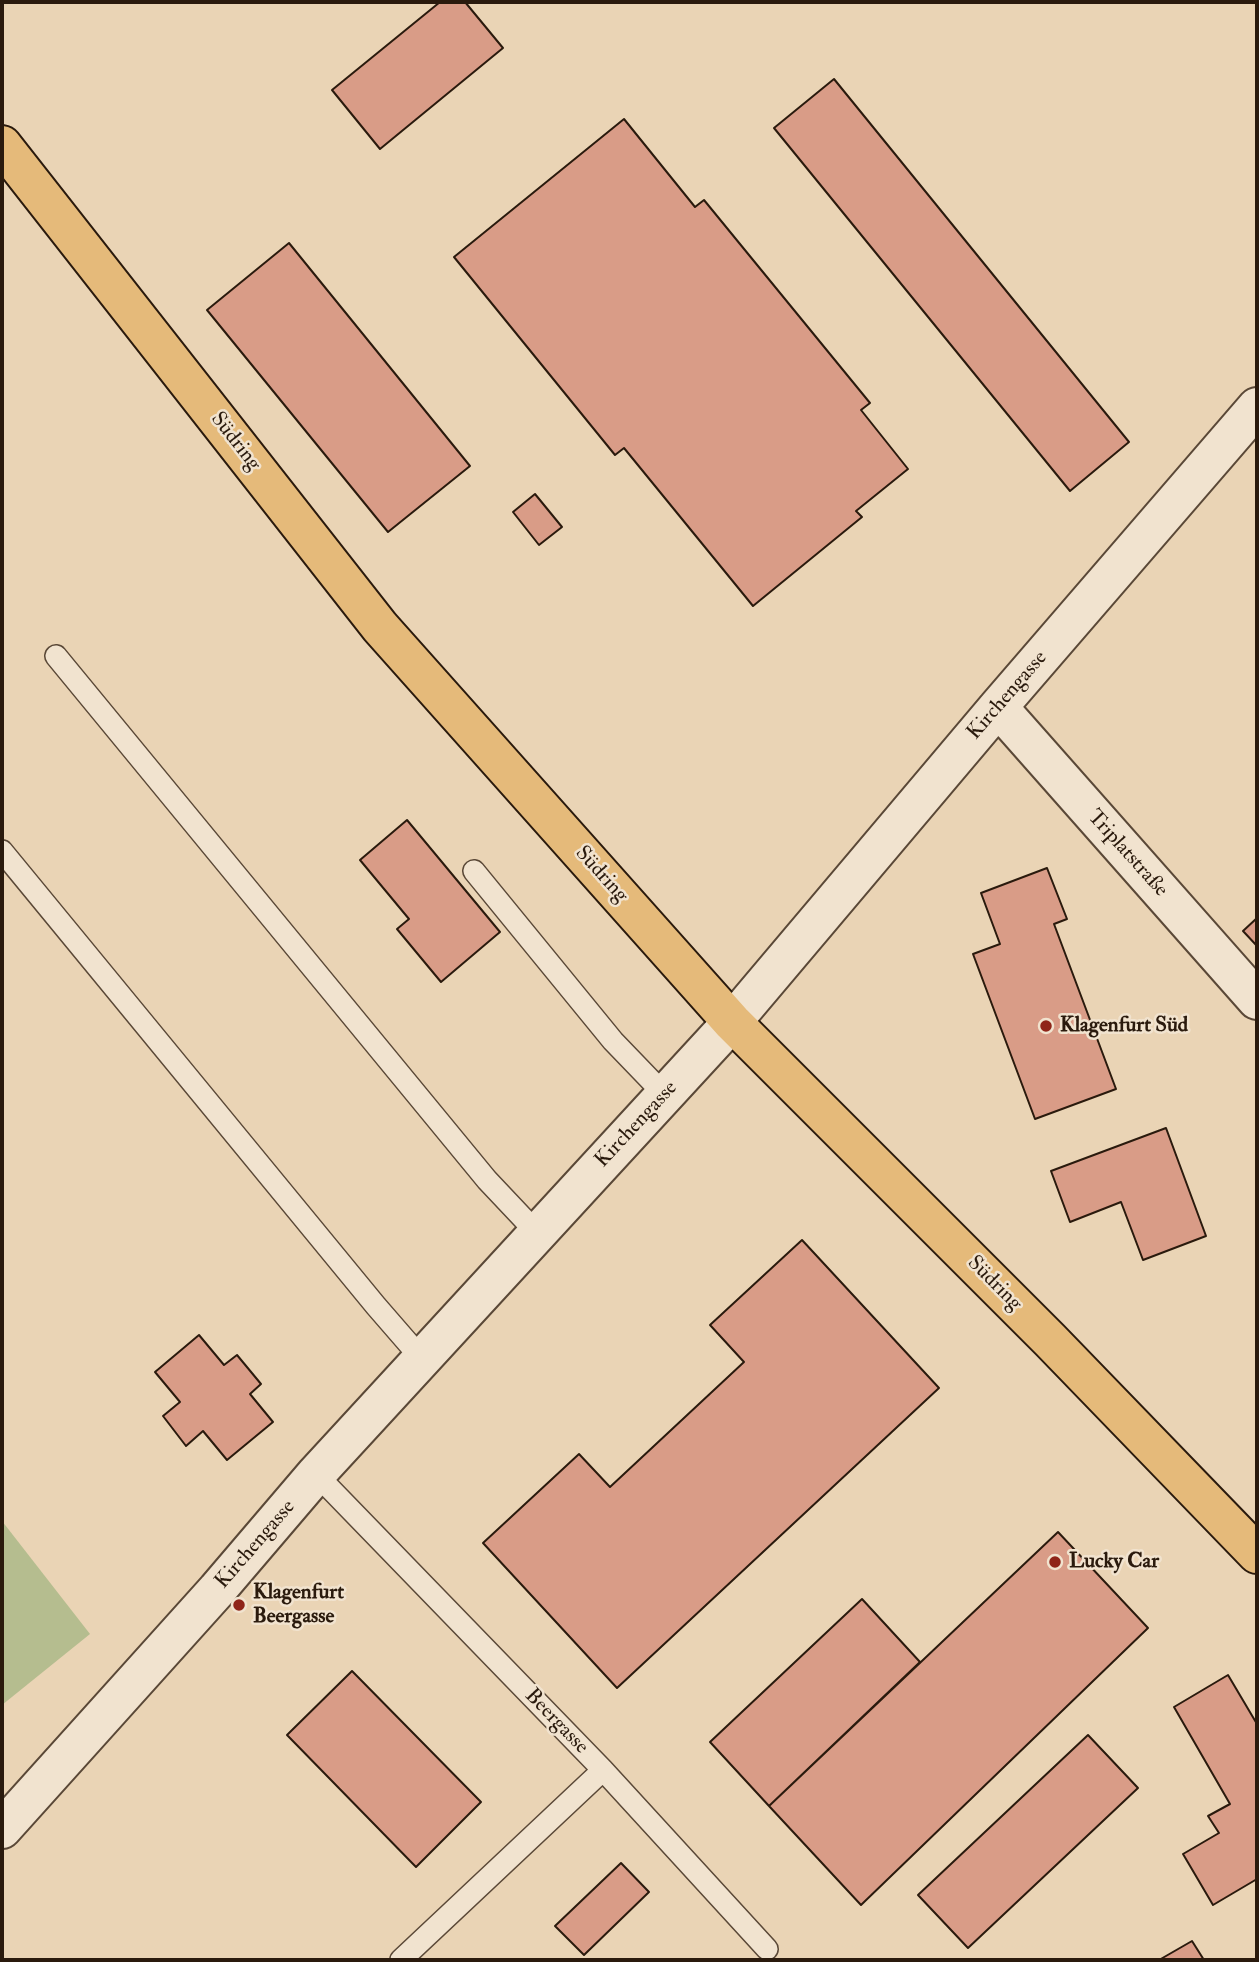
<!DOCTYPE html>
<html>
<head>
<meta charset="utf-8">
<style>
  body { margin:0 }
  #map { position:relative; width:1259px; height:1962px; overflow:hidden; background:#ead4b5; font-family:"IM FELL Double Pica",serif }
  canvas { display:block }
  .frame { position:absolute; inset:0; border:4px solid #2a1a0d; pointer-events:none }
</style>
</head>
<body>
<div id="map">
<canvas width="1259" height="1962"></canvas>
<div class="frame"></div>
</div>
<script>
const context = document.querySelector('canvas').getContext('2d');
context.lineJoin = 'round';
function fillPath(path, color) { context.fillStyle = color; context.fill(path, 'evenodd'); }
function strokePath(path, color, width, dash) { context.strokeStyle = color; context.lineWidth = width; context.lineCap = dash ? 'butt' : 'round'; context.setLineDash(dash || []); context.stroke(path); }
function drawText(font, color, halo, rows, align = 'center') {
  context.font = font + ' "IM FELL Double Pica",serif'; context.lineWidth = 5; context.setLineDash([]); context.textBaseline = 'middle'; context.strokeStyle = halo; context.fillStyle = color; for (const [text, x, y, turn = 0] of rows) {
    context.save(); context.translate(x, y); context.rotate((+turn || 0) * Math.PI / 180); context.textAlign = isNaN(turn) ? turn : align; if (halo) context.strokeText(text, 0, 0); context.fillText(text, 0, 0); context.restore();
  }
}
const green = new Path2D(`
  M2,1521L90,1634L2,1705Z`);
const building = new Path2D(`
  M440,2H465L503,48L380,149L332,90Z
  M834,79L1129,442L1070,491L774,128Z
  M624,119L695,207L704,200L870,403L861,410L908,469L856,511L862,517L753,606L624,448L615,455L454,257Z
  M289,243L470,466L388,532L207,310Z
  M535,494L562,527L539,545L513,512Z
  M407,820L500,932L441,982L397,929L409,919L360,860Z
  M1047,868L1067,919L1054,924L1116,1089L1035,1119L973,954L1000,944L981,893Z
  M1257,918V946L1243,931Z
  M1166,1128L1206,1236L1143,1260L1121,1202L1070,1222L1051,1171Z
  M802,1240L939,1388L617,1688L483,1543L579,1454L610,1487L744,1362L710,1325Z
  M199,1335L224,1365L237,1355L261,1384L250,1394L273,1422L227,1460L203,1431L186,1446L163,1416L180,1402L155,1372Z
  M1058,1532L1148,1628L861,1905L769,1806Z
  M862,1599L920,1662L769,1806L710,1742Z
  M352,1671L481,1802L416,1867L287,1735Z
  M1228,1675L1257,1724V1879L1213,1905L1183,1854L1219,1833L1208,1816L1230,1804L1174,1707Z
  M1088,1735L1138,1788L968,1948L918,1895Z
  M621,1863L649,1892L584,1955L555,1926Z
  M1192,1941L1204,1960H1159Z`);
const lane = new Path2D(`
  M56,656L487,1180L537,1233
  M2,851L376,1306L422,1359
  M474,871L613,1041L665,1095
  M316,1474L603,1770L401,1960
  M603,1770L767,1949`);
const street = new Path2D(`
  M998,707L1257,1000
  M2,1829L217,1590L316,1474L732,1022L998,707L1257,407`);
const primary = new Path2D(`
  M2,145L380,627L732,1022L1050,1340L1257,1554`);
const markers = [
  [1046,1026,7,"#8f2418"],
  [1055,1562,7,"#8f2418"],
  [239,1605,7,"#8f2418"]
];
const streetNames = [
  ["Südring",235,442,52],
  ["Kirchengasse",1008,696,-49],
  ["Triplatstraße",1127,854,48],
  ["Südring",601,875,48],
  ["Kirchengasse",637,1125,-47],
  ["Südring",994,1284,45],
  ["Kirchengasse",256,1545,-49],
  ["Beergasse",556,1722,46]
];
const poiNames = [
  ["Klagenfurt Süd",1060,1026],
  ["Lucky Car",1069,1562],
  ["Klagenfurt",253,1593],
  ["Beergasse",253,1617]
];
fillPath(green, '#b5bd8f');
fillPath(building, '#d99c87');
strokePath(building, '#2a1a0d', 2);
strokePath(lane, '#5a4837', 24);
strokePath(street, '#5a4837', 42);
strokePath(primary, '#2a1a0d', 42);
strokePath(lane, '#f1e3cf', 21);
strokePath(street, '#f1e3cf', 38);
strokePath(primary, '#e5ba7a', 38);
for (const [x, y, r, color] of markers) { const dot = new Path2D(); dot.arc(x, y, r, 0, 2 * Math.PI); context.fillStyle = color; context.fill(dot); strokePath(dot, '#f1e3cf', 2.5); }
drawText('21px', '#2a1a0d', '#f1e3cf', streetNames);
drawText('bold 21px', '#2a1a0d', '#f1e3cf', poiNames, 'left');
</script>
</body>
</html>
